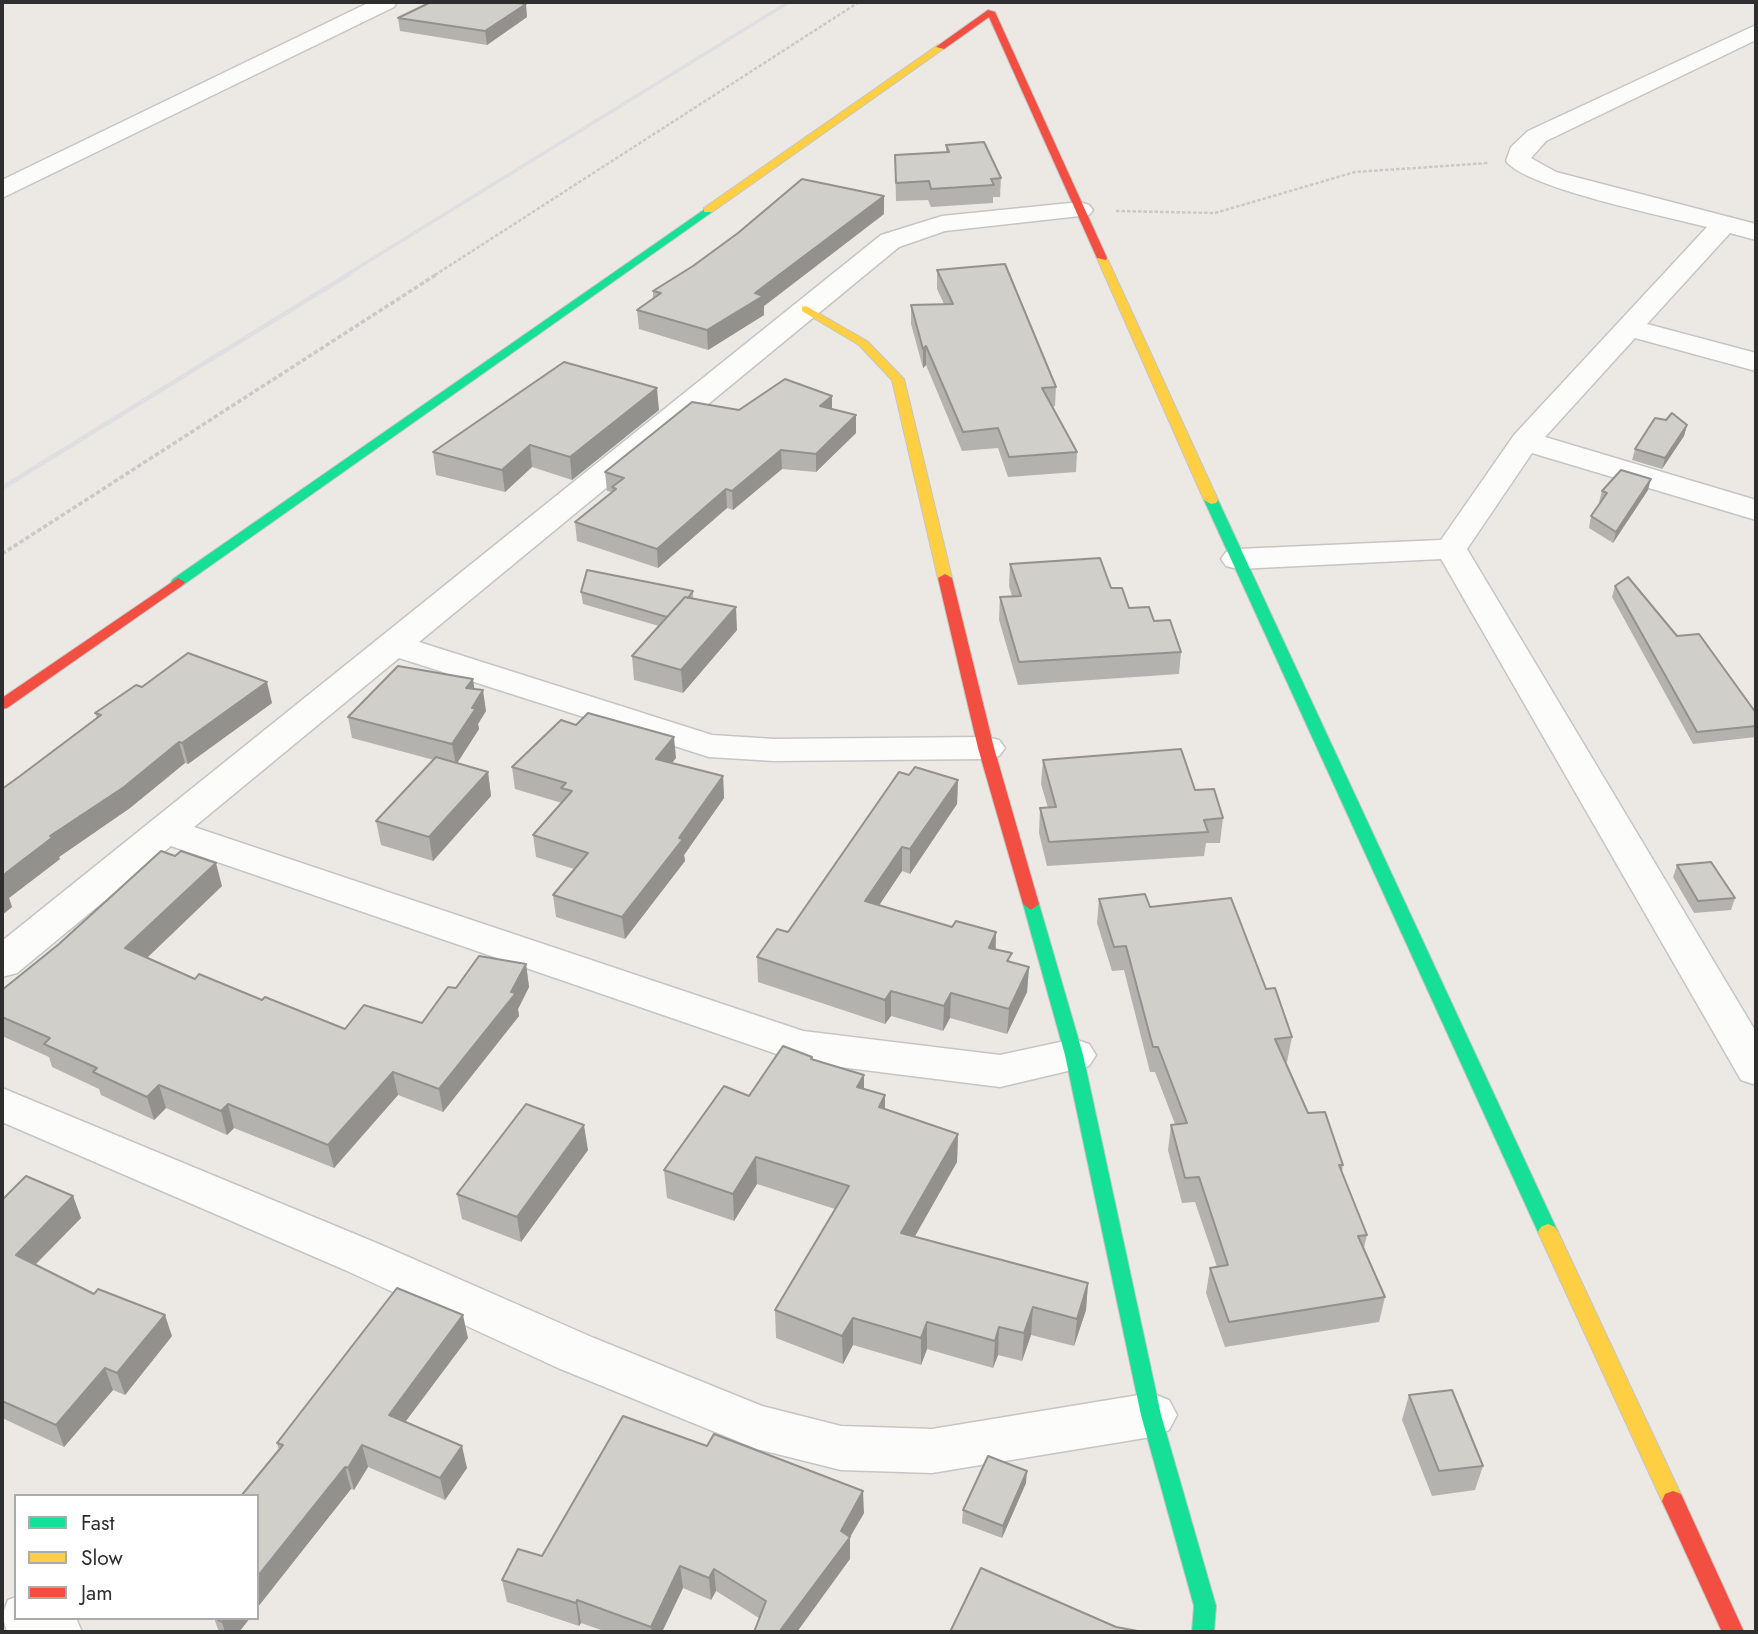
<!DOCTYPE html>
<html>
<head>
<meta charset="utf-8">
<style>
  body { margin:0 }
  #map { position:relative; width:1758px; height:1634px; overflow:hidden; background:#ece9e4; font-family:Jost,sans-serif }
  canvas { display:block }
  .frame { position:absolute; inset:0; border:4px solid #2e2e2e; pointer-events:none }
  .legend { position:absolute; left:14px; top:1494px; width:245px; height:126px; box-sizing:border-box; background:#fff; border:2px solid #ababab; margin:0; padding:9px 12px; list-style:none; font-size:21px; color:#2e2e2e }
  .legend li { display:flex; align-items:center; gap:14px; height:35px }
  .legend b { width:35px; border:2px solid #ababab }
</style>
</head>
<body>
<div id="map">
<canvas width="1758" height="1634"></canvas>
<div class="frame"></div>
<ul class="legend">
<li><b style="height:9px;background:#16e098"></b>Fast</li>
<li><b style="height:9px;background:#ffcf43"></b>Slow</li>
<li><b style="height:9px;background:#f24e42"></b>Jam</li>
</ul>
</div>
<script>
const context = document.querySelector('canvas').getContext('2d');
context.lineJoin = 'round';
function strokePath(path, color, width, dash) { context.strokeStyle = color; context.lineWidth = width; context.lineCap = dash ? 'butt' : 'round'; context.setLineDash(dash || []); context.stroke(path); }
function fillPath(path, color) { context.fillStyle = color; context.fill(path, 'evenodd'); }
const pathFar1 = new Path2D(`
  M1116,211L1215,213L1355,172L1489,163
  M435,275L859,2`);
const path = new Path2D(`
  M2,554L437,274`);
const street = new Path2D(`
  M370,2H397L394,7L2,198V180Z
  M1756,25V40L1546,141L1531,158L1556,172L1756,224V240L1730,233L1647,324L1756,353V371L1635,338L1545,437L1756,500V520L1532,453L1467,549L1756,1032V1085L1741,1080L1441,559L1238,569L1226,566L1221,559L1226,552L1238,549L1441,540L1514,435L1707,227C1669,217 1525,188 1506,161L1511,147L1528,131Z
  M1080,202L1089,205L1093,210L1089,215L945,231L899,247L419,642L712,735L774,739L986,737L999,740L1005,748L999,756L986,759L774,761L709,757L399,658L194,827L803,1031L1000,1055L1074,1039L1089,1044L1096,1055L1089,1066L1000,1087L800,1062L171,846L17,973L2,977V941L881,235L942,216Z
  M2,1088L379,1244L594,1338L762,1406L841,1426L932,1429L1151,1393L1169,1400L1177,1415L1169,1430L1151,1437L932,1473L841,1470L757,1449L558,1368L345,1270L2,1122Z
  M16,1597V1618H76L82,1632H7L2,1615L8,1600Z`);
const fast = new Path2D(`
  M708,207L712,208V212L183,585H173L171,582L173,579Z
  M1211,496L1218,500L1558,1232L1555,1237L1548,1240L1541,1237L1538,1232L1204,500Z
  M1031,898L1039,904L1083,1055L1161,1415L1216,1606L1214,1632H1192L1194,1606L1141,1415L1065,1055L1023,904Z`);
const slow = new Path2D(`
  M938,45L946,47L712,212H704V208Z
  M1102,255L1107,258L1218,500L1216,503L1211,504L1204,500L1097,258Z
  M806,306L867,341L904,379L952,578L950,581H940L938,578L892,380L859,345L802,311V307Z
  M1548,1224L1555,1227L1558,1232L1684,1501L1681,1508L1673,1511L1665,1508L1662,1501L1538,1232L1541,1227Z`);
const jam = new Path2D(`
  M988,10L995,12L1107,258L1106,260L1097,258L989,17L944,49L936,47Z
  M945,574L952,578L994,748L1039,904L1031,910L1023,904L978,748L938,578Z
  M178,578L185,582L183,585L7,708L2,709V698Z
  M1673,1491L1681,1494L1744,1632H1722L1662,1501L1665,1494Z`);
const railFar1 = new Path2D(`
  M346,275L789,2`);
const rail = new Path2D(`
  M2,488L349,274`);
const wall = new Path2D(`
  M513,2L527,17L487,45L400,31L398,18Z
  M946,145L1001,178L1000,197H993V203L931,207L928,200L896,201L895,155L946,152Z
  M884,214L764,306V315L708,350L639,329L637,310L653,299V291Z
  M937,270L1056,387L1055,406L1052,407L1077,452L1076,472L1008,477L998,448L962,451L926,365L923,368L911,324V305L944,304L937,289Z
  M832,409L856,415V433L816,472L782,469L733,510L727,508L658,568L577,541L575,522L612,492L607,491L605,472L739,410Z
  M659,410L572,480L532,467L505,492L436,475L433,452Z
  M1687,425L1684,436L1662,469L1632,460L1635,449Z
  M1648,490L1613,543L1589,528L1591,516L1600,503L1599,502L1602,491Z
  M1010,564L1111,588L1129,608L1154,621L1181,652L1179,674L1018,685L999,620L1000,597L1012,596L1009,586Z
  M1615,586L1677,636L1756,713V737L1693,744L1612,597Z
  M693,591V599L737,630L683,693L634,680L632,656L659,626L583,604L581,592Z
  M142,687L272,703L188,764L185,763L130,808L59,857L60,859L9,898L12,907L2,915L20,776L97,718L95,713Z
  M474,689L486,711L478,724L479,729L457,763L488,772L491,796L433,861L381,845L376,821L434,760L352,738L348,717Z
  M676,758L672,763L723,776L724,798L684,855L685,861L625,939L556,917L553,895L574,869L536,857L533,835L562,803L515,789L512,767Z
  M1043,760L1195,790L1223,818L1220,843H1206L1204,856L1047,866L1039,833L1040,808H1048L1041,784Z
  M909,775L958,780L957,804L910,874L902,871L879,905L952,927L996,932V949L1011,962L1029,967L1027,992L1007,1034L950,1018L943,1031L891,1016L885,1024L758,982L757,957L788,932Z
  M1677,865L1735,898L1731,910L1694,913L1673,877Z
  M222,886L147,958L195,979L345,1029L422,1023L456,988L526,964L529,987L518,1009L519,1016L443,1112L398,1095L334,1168L234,1128L227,1135L166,1108L154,1120L101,1095L99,1089L52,1067L49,1057L2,1036V990Z
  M1099,899L1150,907L1266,989L1292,1037L1287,1062H1286L1308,1113L1343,1165L1342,1173L1367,1235L1364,1248L1385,1297L1379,1322L1225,1347L1206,1293L1210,1268L1217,1267L1195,1202L1182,1203L1168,1150L1171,1125L1175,1124L1155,1072H1150L1124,970L1112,971L1097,923Z
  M813,1059L864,1075V1089L885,1109L958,1134L957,1162L914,1237L1088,1283L1086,1310L1074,1346L1031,1335L1022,1361L998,1355L993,1368L927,1349L921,1365L853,1345L843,1364L776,1338L775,1310L835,1209L757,1184L734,1221L667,1198L664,1170L749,1096Z
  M588,1150L521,1242L462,1219L457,1194Z
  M73,1196L81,1218L35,1265L172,1336L125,1395L113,1390L64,1447L2,1418V1200Z
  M468,1338L405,1422L467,1468L445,1500L368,1467L354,1490L351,1489L257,1608V1496L279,1450L277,1443Z
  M1409,1395L1483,1466L1475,1490L1432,1496L1402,1420Z
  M1026,1483L1002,1538L962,1523L963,1510Z
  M864,1513L850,1537V1559L759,1618L716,1591L711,1600L683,1588L662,1632H607L581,1623L579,1626L507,1602L502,1580L542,1556Z
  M214,1618H250L239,1632H219Z`);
const shadedWall = new Path2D(`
  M526,4L527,17L487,45L485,31Z
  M884,196V214L764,306V315L708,350L707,330Z
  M926,346V365L923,368V349Z
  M657,388L659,410L572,480L570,457Z
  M832,396V414L820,406Z
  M856,415V433L816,472V454Z
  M1687,425L1684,436L1662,469L1665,458Z
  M530,445L532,467L505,492L502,470Z
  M781,450L782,469L733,510L732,491Z
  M1651,479L1648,490L1613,543L1616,532Z
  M726,489L727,508L658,568L657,549Z
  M736,607L737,630L683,693L681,670Z
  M473,679L476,699L466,688Z
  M267,682L272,703L188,764L182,743Z
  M483,690L486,711L478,724L479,729L456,765L452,744L472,708Z
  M674,737L676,758L658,780L656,759Z
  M179,742L185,763L130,808L59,857L60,859L9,898L12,907L2,915V876L50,836Z
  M488,772L491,796L433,861L429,837Z
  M723,776L724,798L684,855L685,861L625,939L622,917Z
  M958,780L957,804L910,874V849Z
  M902,847V871L866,925L865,901Z
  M216,863L222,886L132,972L125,948Z
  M996,932L995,956L989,948Z
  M526,964L529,987L518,1009L519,1016L443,1112L439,1089L511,992Z
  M1029,967L1027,992L1007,1034L1009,1009Z
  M891,991V1016L885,1024V1000Z
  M951,993L950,1018L943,1031L944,1006Z
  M393,1072L398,1095L334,1168L328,1145Z
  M864,1075V1103L857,1087Z
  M159,1085L166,1108L154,1120L147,1097Z
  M885,1095V1123L879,1107Z
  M228,1104L234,1128L227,1135L221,1111Z
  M584,1125L588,1150L521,1242L517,1217Z
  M958,1134L957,1162L901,1261V1233Z
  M756,1157L757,1184L734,1221L733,1194Z
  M73,1196L81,1218L24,1276L16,1255Z
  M1088,1283L1086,1310L1074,1346L1077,1319Z
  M1033,1307L1031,1335L1022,1361L1024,1333Z
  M165,1315L172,1336L125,1395L117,1373Z
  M463,1315L468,1338L394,1437L389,1415Z
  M853,1318V1345L843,1364L842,1336Z
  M927,1322V1349L921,1365V1338Z
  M999,1327L998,1355L993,1368L995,1341Z
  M105,1368L113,1390L64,1447L56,1425Z
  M362,1445L368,1467L354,1490L348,1468Z
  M462,1446L467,1468L445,1500L440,1478Z
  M345,1467L351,1489L257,1608V1577Z
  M1027,1471L1026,1483L1002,1538L1003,1526Z
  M863,1491L864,1513L850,1537V1559L797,1632H779L841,1531Z
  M680,1566L683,1588L662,1632H652L651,1627Z
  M714,1569L716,1591L711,1600L709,1578Z
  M577,1600L581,1623L579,1626L576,1603Z
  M225,1618H250L239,1632H225L222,1622Z`);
const building = new Path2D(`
  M431,2H508L526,4L485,31L398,18Z
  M984,142L1001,178L991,179L994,185L931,189L929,181L896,183L895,155L949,152L946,145Z
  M802,179L884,196L755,293L763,296L707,330L637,310L661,293L653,291L693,266L738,233Z
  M1005,264L1056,387L1042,388L1077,452L1009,457L998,428L963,432L926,346L923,349L911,305L953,304L937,270Z
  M564,362L657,388L570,457L530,445L502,470L433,452Z
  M785,379L832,396L820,406L856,415L816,454L781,450L732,491L726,489L657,549L575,522L616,489L612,487L624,478L605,472L692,402L739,410Z
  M1672,413L1687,425L1665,458L1635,449L1655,418L1666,420Z
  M1621,470L1651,479L1616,532L1591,516L1607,493L1602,491Z
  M1100,558L1111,588H1122L1129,608L1149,607L1154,621L1170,620L1181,652L1019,662L1000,597L1021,596L1010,564Z
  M587,570L693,591L688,598L685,597L667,617L581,592Z
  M1628,577L1677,636L1699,634L1756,713V726L1697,732L1615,586Z
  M685,597L736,607L681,670L632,656Z
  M188,653L267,682L182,743L179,742L124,787L50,836L53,837L2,876V789L20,776L101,715L95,713L136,685L142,687Z
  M398,666L473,679L466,688L483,690L472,708H476L452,744L348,717Z
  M588,713L674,737L656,759L723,776L679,838L683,839L622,917L553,895L588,853L533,835L572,791L561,788L566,783L512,767L561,720L576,725Z
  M1181,749L1195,790L1214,789L1223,818L1204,820L1208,832L1049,842L1040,808L1056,807L1043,760Z
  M436,757L488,772L429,837L376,821Z
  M915,767L958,780L910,849L902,847L865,901L952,927L956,921L996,932L989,948L1012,953L1007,961L1029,967L1009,1009L951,993L944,1006L891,991L885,1000L757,957L777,929L788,932L899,772L909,775Z
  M161,851L175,856L181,851L216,863L125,948L195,979L199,974L262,1000L265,997L345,1029L364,1005L422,1023L448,987L456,988L479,956L526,964L511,992L516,993L439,1089L393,1072L328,1145L228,1104L221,1111L159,1085L147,1097L93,1072L97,1068L44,1044L50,1038L2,1017V990L59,944Z
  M1711,862L1735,898L1698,901L1677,865Z
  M1145,894L1150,907L1231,898L1266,989L1275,988L1292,1037L1275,1039L1308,1113L1325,1112L1343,1165H1339L1367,1235L1358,1236L1385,1297L1229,1322L1210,1268L1228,1265L1199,1177L1185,1178L1171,1125L1187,1123L1158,1047H1153L1126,946L1114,947L1099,899Z
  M783,1046L812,1057L811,1059L864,1075L857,1087L885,1095L879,1107L958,1134L901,1233L1088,1283L1077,1319L1033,1307L1024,1333L999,1327L995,1341L927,1322L921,1338L853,1318L842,1336L775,1310L849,1186L756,1157L733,1194L664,1170L724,1086L749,1096Z
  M526,1104L584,1125L517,1217L457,1194Z
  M26,1176L73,1196L16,1255L94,1294L98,1289L165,1315L117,1373L105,1368L56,1425L2,1401V1200Z
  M397,1288L463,1315L389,1415L462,1446L440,1478L362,1445L348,1468L345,1467L257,1577V1496H241L283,1445L277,1443Z
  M1452,1390L1483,1466L1439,1471L1409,1395Z
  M623,1416L707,1446L714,1434L863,1491L841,1531L850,1537L779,1632H754L766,1601L714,1569L709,1578L680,1566L651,1627L577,1600L576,1603L502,1580L518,1549L542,1556Z
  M988,1456L1027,1471L1003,1526L963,1510Z
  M981,1568L1116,1627L1143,1632H950Z
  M215,1618H225L222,1622Z`);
strokePath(street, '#c5c5c5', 3);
strokePath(fast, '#c5c5c5', 2);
strokePath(slow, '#c5c5c5', 2);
strokePath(jam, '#c5c5c5', 2);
strokePath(pathFar1, '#c9c9c8', 2.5, [3.5, 2]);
strokePath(path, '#c9c9c8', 3.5, [4.5, 2.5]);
fillPath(street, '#fcfcfb');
fillPath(fast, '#16e098');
fillPath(slow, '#ffcf43');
fillPath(jam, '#f24e42');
strokePath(railFar1, '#dfdfe1', 3.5);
strokePath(rail, '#dfdfe1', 4.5);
fillPath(wall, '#b4b2ae');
fillPath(shadedWall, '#92918d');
fillPath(building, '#d1cfca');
strokePath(building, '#92918d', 2);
</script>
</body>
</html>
